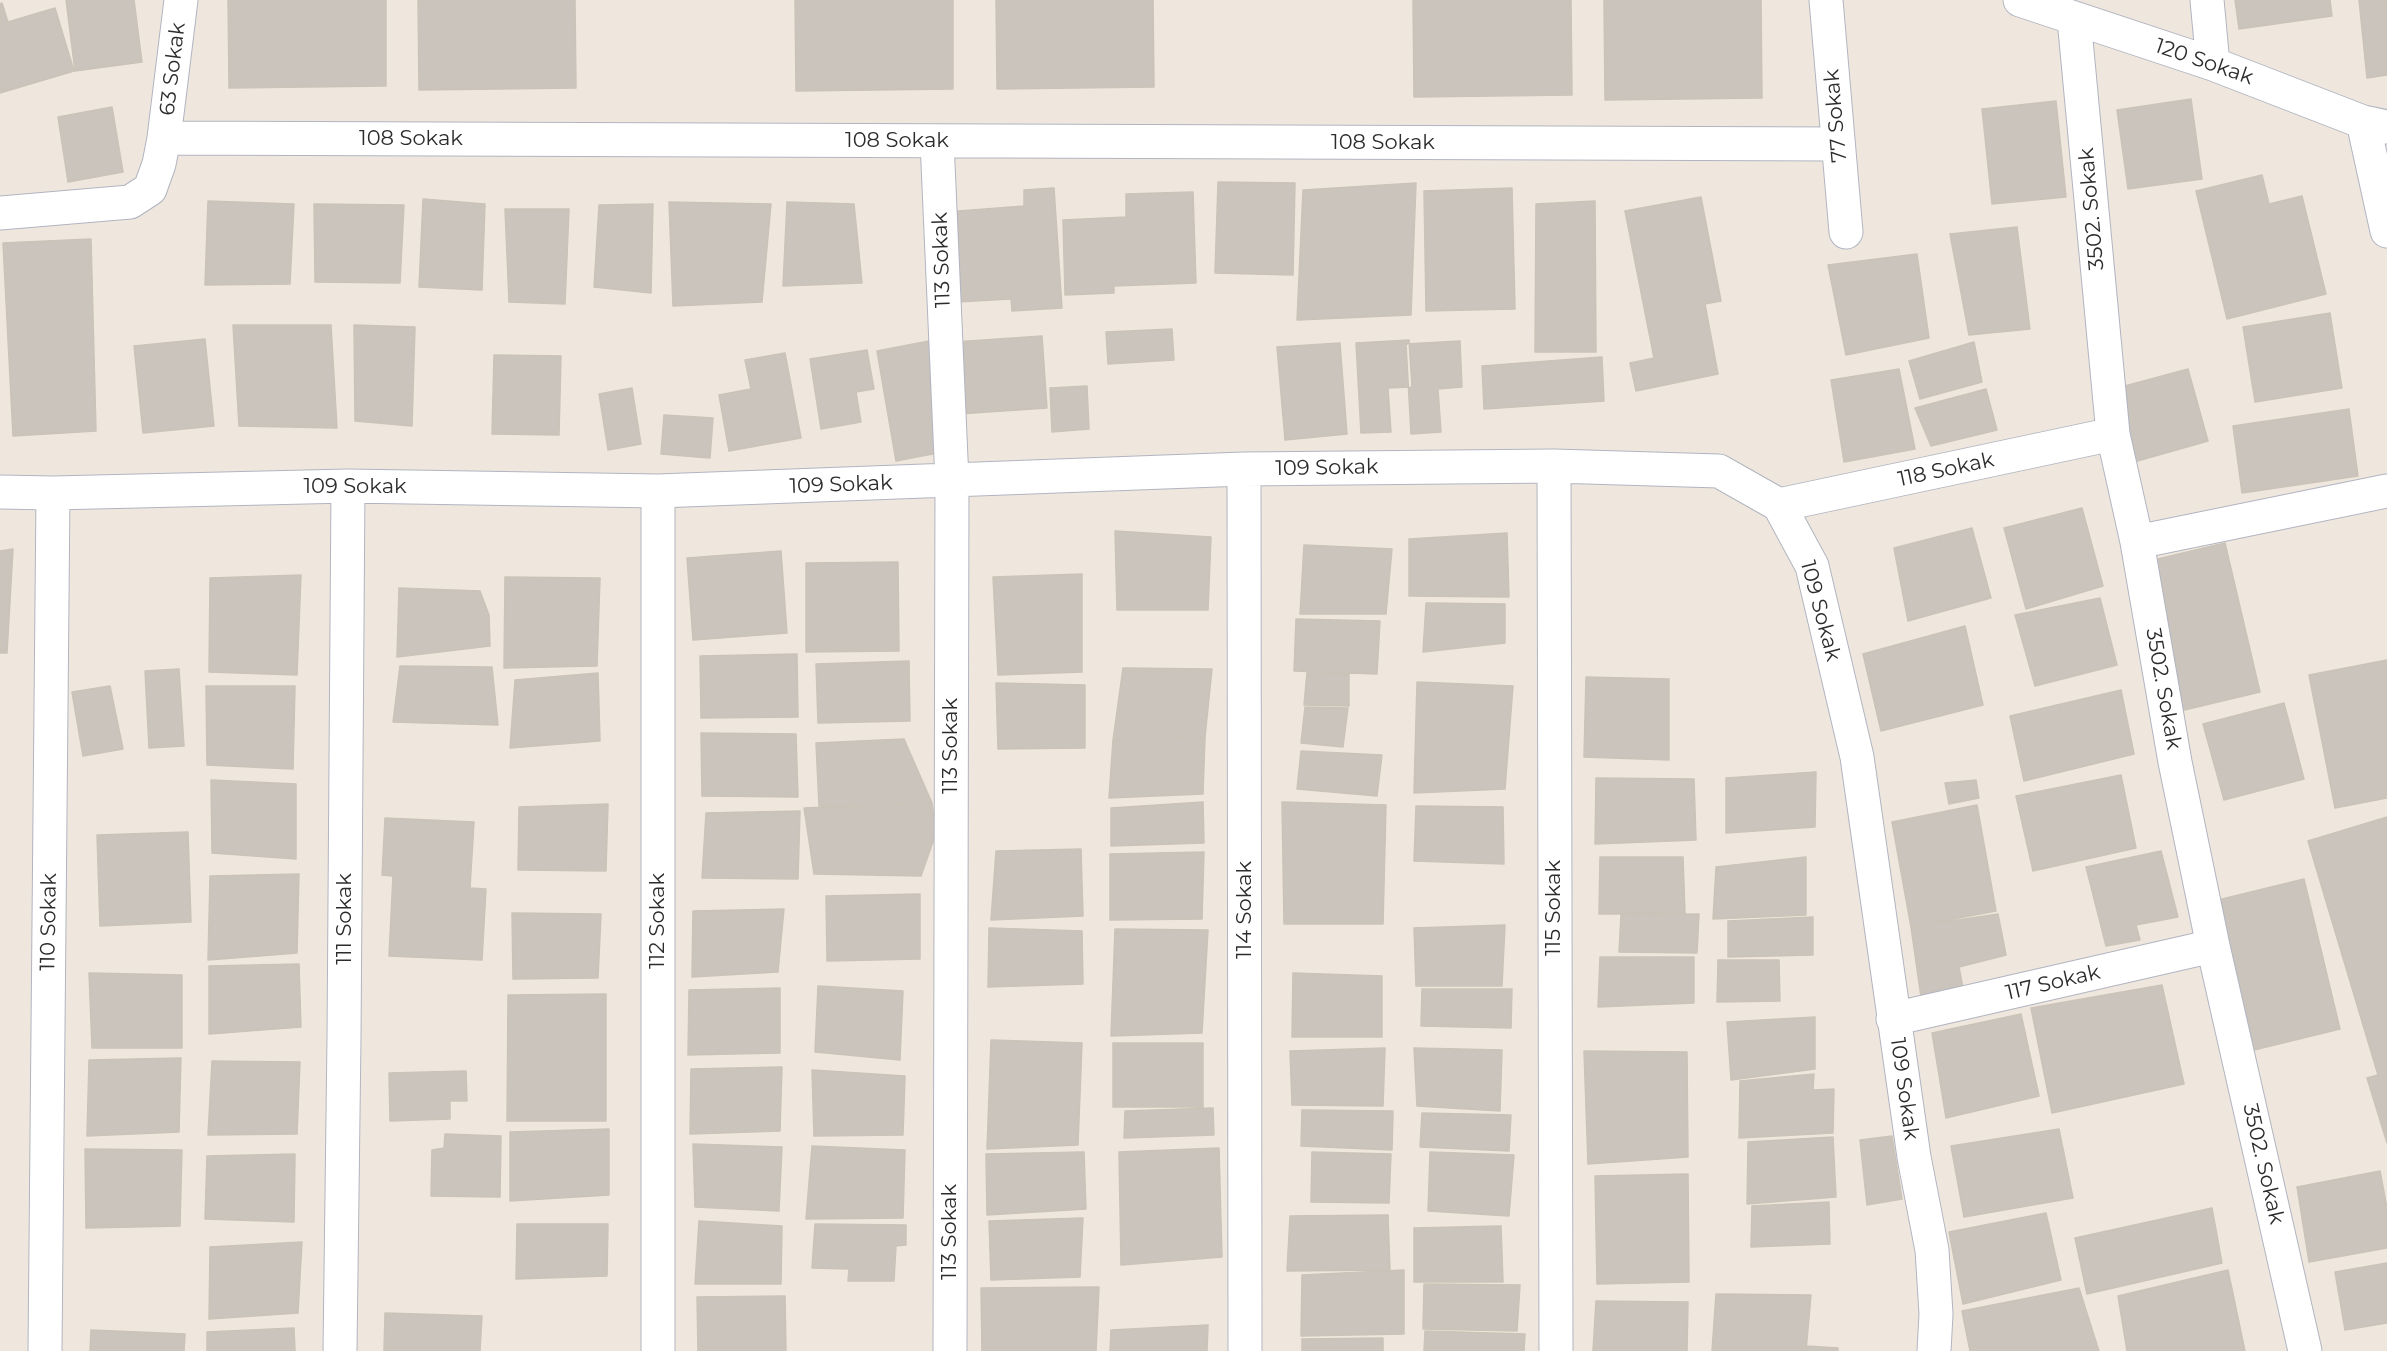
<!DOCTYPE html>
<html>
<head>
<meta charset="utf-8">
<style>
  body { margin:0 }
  canvas { display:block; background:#efe7dd }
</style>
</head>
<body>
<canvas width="2387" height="1351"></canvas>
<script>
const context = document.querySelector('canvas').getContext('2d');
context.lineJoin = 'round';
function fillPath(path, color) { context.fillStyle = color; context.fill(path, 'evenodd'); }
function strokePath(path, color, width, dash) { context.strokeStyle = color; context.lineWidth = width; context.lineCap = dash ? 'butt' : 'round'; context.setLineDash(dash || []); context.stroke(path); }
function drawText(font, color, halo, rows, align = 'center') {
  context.font = font + ' Montserrat,sans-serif'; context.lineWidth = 5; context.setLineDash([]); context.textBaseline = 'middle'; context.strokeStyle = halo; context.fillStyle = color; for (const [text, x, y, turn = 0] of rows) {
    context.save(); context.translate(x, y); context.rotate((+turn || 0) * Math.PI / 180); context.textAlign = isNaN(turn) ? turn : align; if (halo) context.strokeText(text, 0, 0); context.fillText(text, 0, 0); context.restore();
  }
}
const building = new Path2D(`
  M66,0H134L142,62L75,71Z
  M228,0H386V86L229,88Z
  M418,0H575L576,88L419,90Z
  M795,0H953V89L796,91Z
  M996,0H1153L1154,87L997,89Z
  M1413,0H1571L1572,95L1414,97Z
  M1604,0H1761L1762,98L1605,100Z
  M2235,0H2330L2332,16L2239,29Z
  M2359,0H2387V75L2367,78Z
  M2,3L8,22L55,8L74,71L0,93V4Z
  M2191,99L2202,179L2128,189L2117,110Z
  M2056,101L2066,197L1992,204L1982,109Z
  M112,107L123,172L68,182L58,117Z
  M2262,175L2269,204L2302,196L2326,294L2227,319L2196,191Z
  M1218,182L1295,183L1293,275L1215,273Z
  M1416,183L1411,315L1297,320L1303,190Z
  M1054,188L1062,308L1012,311L1011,299L939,303L933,213L1024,206V190Z
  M1512,188L1515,309L1426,311L1424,191Z
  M1193,192L1196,283L1114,286V293L1065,295L1063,220L1126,217V194Z
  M1701,197L1721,301L1705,304L1718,374L1636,391L1630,363L1654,358L1625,211Z
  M423,199L485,204L482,290L419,287Z
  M208,201L294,204L290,284L205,285Z
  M1595,201L1596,352H1535L1536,204Z
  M669,202L771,204L762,302L673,306Z
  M787,202L854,204L862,283L783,286Z
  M314,204L404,205L400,283L315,282Z
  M653,204L651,293L594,287L599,205Z
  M505,209H569L565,304L509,302Z
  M2017,227L2030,329L1969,335L1950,234Z
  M91,239L96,431L13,436L3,243Z
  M1917,254L1929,338L1846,355L1828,265Z
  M2330,313L2342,388L2255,402L2243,327Z
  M233,325H331L337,428L239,426Z
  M354,325L415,327L412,426L355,421Z
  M1172,329L1174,360L1108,364L1106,332Z
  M1042,336L1047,408L959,414L954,342Z
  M205,339L214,426L143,433L134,346Z
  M1409,340L1412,387L1388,388L1391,432L1361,433L1356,343Z
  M929,341L948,451L896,461L877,351Z
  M1460,341L1462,387L1438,389L1441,432L1411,434L1406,344Z
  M1974,342L1982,382L1920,399L1909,361Z
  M1340,343L1347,434L1285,440L1277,347Z
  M867,350L874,389L856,392L861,422L821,429L810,359Z
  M785,353L801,438L729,451L719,395L751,389L745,360Z
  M494,355L561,356L559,435L492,434Z
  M1602,357L1604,401L1484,409L1482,366Z
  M1899,369L1915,449L1844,462L1831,380Z
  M2188,369L2208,441L2120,466L2099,393Z
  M1087,386L1089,429L1052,432L1050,388Z
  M632,388L641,444L608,450L599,394Z
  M1986,389L1997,430L1931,446L1915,408Z
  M2349,409L2358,476L2242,493L2233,426Z
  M664,415L713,418L710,458L661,454Z
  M2082,508L2103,586L2026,609L2004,528Z
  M1972,528L1991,598L1908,621L1894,548Z
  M1115,531L1211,537L1208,610H1117Z
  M1507,533L1509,597L1409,596V539Z
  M2225,543L2260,692L2176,712L2141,563Z
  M1304,545L1392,549L1386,614H1300Z
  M13,549L7,653H0V551Z
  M781,551L787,633L693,640L687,558Z
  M898,562L899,651L806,652V563Z
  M1082,574V672L998,675L993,577Z
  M301,575L297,675L209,672L210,578Z
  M505,577L600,578L597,666L504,668Z
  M399,588L480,591L489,615L490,646L397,657Z
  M2100,598L2117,665L2035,686L2015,615Z
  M1426,603L1505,604V643L1423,652Z
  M1296,619L1380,621L1377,674L1294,671Z
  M1965,626L1983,705L1881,731L1863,654Z
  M797,654L798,717L701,718L700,656Z
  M2387,660V798L2335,808L2309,675Z
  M909,661L910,721L818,723L816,664Z
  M400,666L492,667L498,725L393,722Z
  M1123,668L1212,669L1205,737L1113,740Z
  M179,669L184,746L149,748L145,671Z
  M1307,672L1349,674V706L1304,705Z
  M598,673L600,741L510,748L515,680Z
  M1586,677L1669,679V760L1584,757Z
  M1417,682L1513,686L1505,789L1414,793Z
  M996,683L1085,685V748L998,749Z
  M110,686L123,749L83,756L72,692Z
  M206,686H295L293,769L207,765Z
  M2121,690L2134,754L2024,781L2010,716Z
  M2284,703L2304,779L2224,800L2203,724Z
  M1305,707L1348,708L1343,747L1301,743Z
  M701,733L796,734L798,797L702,796Z
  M1205,737L1203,794L1109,798L1113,740Z
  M904,739L932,803L819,806L816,743Z
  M1301,751L1382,755L1377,796L1297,789Z
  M1816,772L1815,827L1726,833V778Z
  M2121,775L2136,848L2033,871L2016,796Z
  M1596,778L1694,779L1696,840L1595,844Z
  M211,780L296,784V859L212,853Z
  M1976,780L1979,798L1949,804L1945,783Z
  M1203,802L1204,843L1111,846V808Z
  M1282,802L1386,805L1383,924H1284Z
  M932,803L936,833L921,876L814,874L804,808Z
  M608,804L606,871L518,870L519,807Z
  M1977,805L1996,911L1911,927L1892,822Z
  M1416,806L1503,807L1504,864L1414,861Z
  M800,811L798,879L702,878L706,813Z
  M2387,817V1143L2367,1078L2378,1075L2308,841Z
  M385,818L474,822L470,888L486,889L482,960L389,956L393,876L382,875Z
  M188,832L191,922L100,926L97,835Z
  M1081,849L1083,916L991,920L996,851Z
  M2161,851L2178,917L2136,925L2140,940L2106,946L2086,867Z
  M1204,852L1202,919L1110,920V854Z
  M1600,857H1683L1685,913L1599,914Z
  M1806,857V915L1713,919L1716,867Z
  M299,874L297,953L208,960L210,876Z
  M2304,879L2340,1029L2250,1051L2214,901Z
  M920,894V959L827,961L826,896Z
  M784,909L778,972L692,977L693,911Z
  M512,913L601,914L598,978L513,979Z
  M1699,914L1697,953L1619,952L1621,915Z
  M1998,914L2006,955L1959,967L1963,988L1921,997L1911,927Z
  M1813,917V955L1728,957V921Z
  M1505,925L1502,986H1416L1414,928Z
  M989,928L1082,931L1083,984L988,987Z
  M1115,929L1208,930L1202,1033L1111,1036Z
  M1600,957H1694V1003L1598,1007Z
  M1718,960H1779L1780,1001L1717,1002Z
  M299,964L301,1027L209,1034V966Z
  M89,973L182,975V1048H92Z
  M1293,973L1382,976V1037H1292Z
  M2162,985L2184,1084L2052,1113L2031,1008Z
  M818,986L903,991L900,1060L815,1052Z
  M780,988V1053L688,1055L689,990Z
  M1422,989H1512L1511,1028L1421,1026Z
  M606,994V1121H507L508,995Z
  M2021,1014L2039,1096L1946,1118L1932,1033Z
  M1815,1017V1069L1731,1080L1727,1022Z
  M991,1040L1082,1043L1078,1145L987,1149Z
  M1113,1043H1203V1107H1113Z
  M1385,1048L1383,1106L1292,1105L1290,1051Z
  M1414,1048L1502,1050L1500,1111L1417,1106Z
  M1584,1051L1687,1052L1688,1157L1588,1164Z
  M181,1058L179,1132L87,1136L89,1060Z
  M212,1061L300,1062L297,1134L208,1135Z
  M782,1067L780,1131L690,1134L691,1069Z
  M812,1070L905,1076L903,1135L814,1136Z
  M466,1071L467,1101H450V1119L390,1121L389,1073Z
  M1814,1074L1813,1090L1834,1089L1833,1133L1739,1138L1740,1081Z
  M1213,1108L1214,1135L1124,1138L1125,1111Z
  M1302,1110L1393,1111L1392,1150L1301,1146Z
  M1422,1113L1511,1115L1509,1151L1420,1147Z
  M609,1129V1195L510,1201V1132Z
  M2059,1129L2073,1198L1964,1217L1951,1146Z
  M445,1134L501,1136L500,1197L431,1196L432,1150L444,1148Z
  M1892,1136L1902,1199L1867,1205L1860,1140Z
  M1833,1137L1836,1197L1747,1204L1748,1142Z
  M693,1144L782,1147L779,1211L695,1207Z
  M812,1146L905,1150L903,1218L806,1219Z
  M1219,1148L1222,1257L1121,1265L1119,1152Z
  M85,1149L182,1150L180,1226L86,1228Z
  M1084,1152L1086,1209L987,1215L986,1154Z
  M1312,1152L1391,1154L1389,1203L1311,1202Z
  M1430,1152L1514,1155L1509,1216L1428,1211Z
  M295,1154L294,1222L205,1219L207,1156Z
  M2380,1171L2387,1208V1248L2309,1262L2297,1187Z
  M1688,1174L1689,1282L1597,1284L1595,1176Z
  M1829,1202L1830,1244L1751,1247L1752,1206Z
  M2212,1208L2222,1263L2087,1294L2075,1238Z
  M2046,1213L2061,1280L1963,1304L1949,1232Z
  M1388,1215L1390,1270L1287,1271L1290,1216Z
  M1083,1218L1080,1277L991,1280L989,1221Z
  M699,1221L782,1226L781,1284H695Z
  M517,1224H608L607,1276L516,1279Z
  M815,1224L906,1225V1245L896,1246L894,1281H848L849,1269L812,1268Z
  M1501,1226L1503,1282H1414V1228Z
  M302,1242L298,1313L209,1319L210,1247Z
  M2387,1263V1323L2345,1330L2335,1272Z
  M1404,1270V1334L1301,1336L1302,1275Z
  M2228,1270L2245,1351H2127L2118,1296Z
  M1424,1284L1520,1285L1517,1331L1423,1329Z
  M1099,1287L1096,1351H982L981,1288Z
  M2079,1288L2099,1351H1970L1962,1311Z
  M1716,1294L1811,1295L1806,1351H1712Z
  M785,1296L786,1351H698L697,1297Z
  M1596,1301L1688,1302L1687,1351H1593Z
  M385,1313L482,1316L480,1351H384Z
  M1208,1325L1207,1351H1110L1111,1330Z
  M294,1328L295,1351H207V1332Z
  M91,1330L185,1334L184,1351H90Z
  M1425,1331L1525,1334L1524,1351H1424Z
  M1383,1338V1351H1302V1339Z
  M1807,1346L1838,1348V1351H1806Z`);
const street = new Path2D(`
  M1826,0L1846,232
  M2020,0L2213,64L2363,122L2387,127
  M2207,0L2213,64
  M2074,19L2113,434L2137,542L2175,762L2213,946L2305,1351
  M2363,122L2387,231
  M164,138L1838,144
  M937,141L952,481L950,1351
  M0,213L130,202L150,189L159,164L164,138L181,0
  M1554,466L1556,1351
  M1244,469L1245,1351
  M0,492L53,493L348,486L658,491L1244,469L1554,466L1719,471L1779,505L1812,566L1857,757L1914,1157L1932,1250L1936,1314L1934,1351
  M1779,505L2113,434
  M2137,542L2387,491
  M1893,1019L2213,946
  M45,1351L53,493
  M340,1351L344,1037L348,486
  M658,1351V491`);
const streetNames = [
  ["120 Sokak",2204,62,19],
  ["63 Sokak",173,69,-83],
  ["77 Sokak",1836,116,-95],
  ["108 Sokak",411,139],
  ["108 Sokak",897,141],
  ["108 Sokak",1383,143],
  ["3502. Sokak",2092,209,-95],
  ["113 Sokak",942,260,-92],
  ["109 Sokak",1327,468,-1],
  ["118 Sokak",1946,470,-12],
  ["109 Sokak",841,485,-2],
  ["109 Sokak",355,487],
  ["109 Sokak",1820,611,75],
  ["3502. Sokak",2163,689,80],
  ["113 Sokak",951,746,-90],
  ["115 Sokak",1554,908,-90],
  ["114 Sokak",1245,910,-90],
  ["111 Sokak",345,919,-90],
  ["112 Sokak",658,921,-90],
  ["110 Sokak",49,922,-89],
  ["117 Sokak",2053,983,-13],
  ["109 Sokak",1904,1089,82],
  ["3502. Sokak",2263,1164,77],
  ["113 Sokak",950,1232,-90]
];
fillPath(building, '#cac4bd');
strokePath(building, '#cbc3b7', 1.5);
strokePath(street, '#b1b5c1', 35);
strokePath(street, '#fff', 33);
drawText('21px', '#2c2c2c', '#fff', streetNames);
</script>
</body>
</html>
